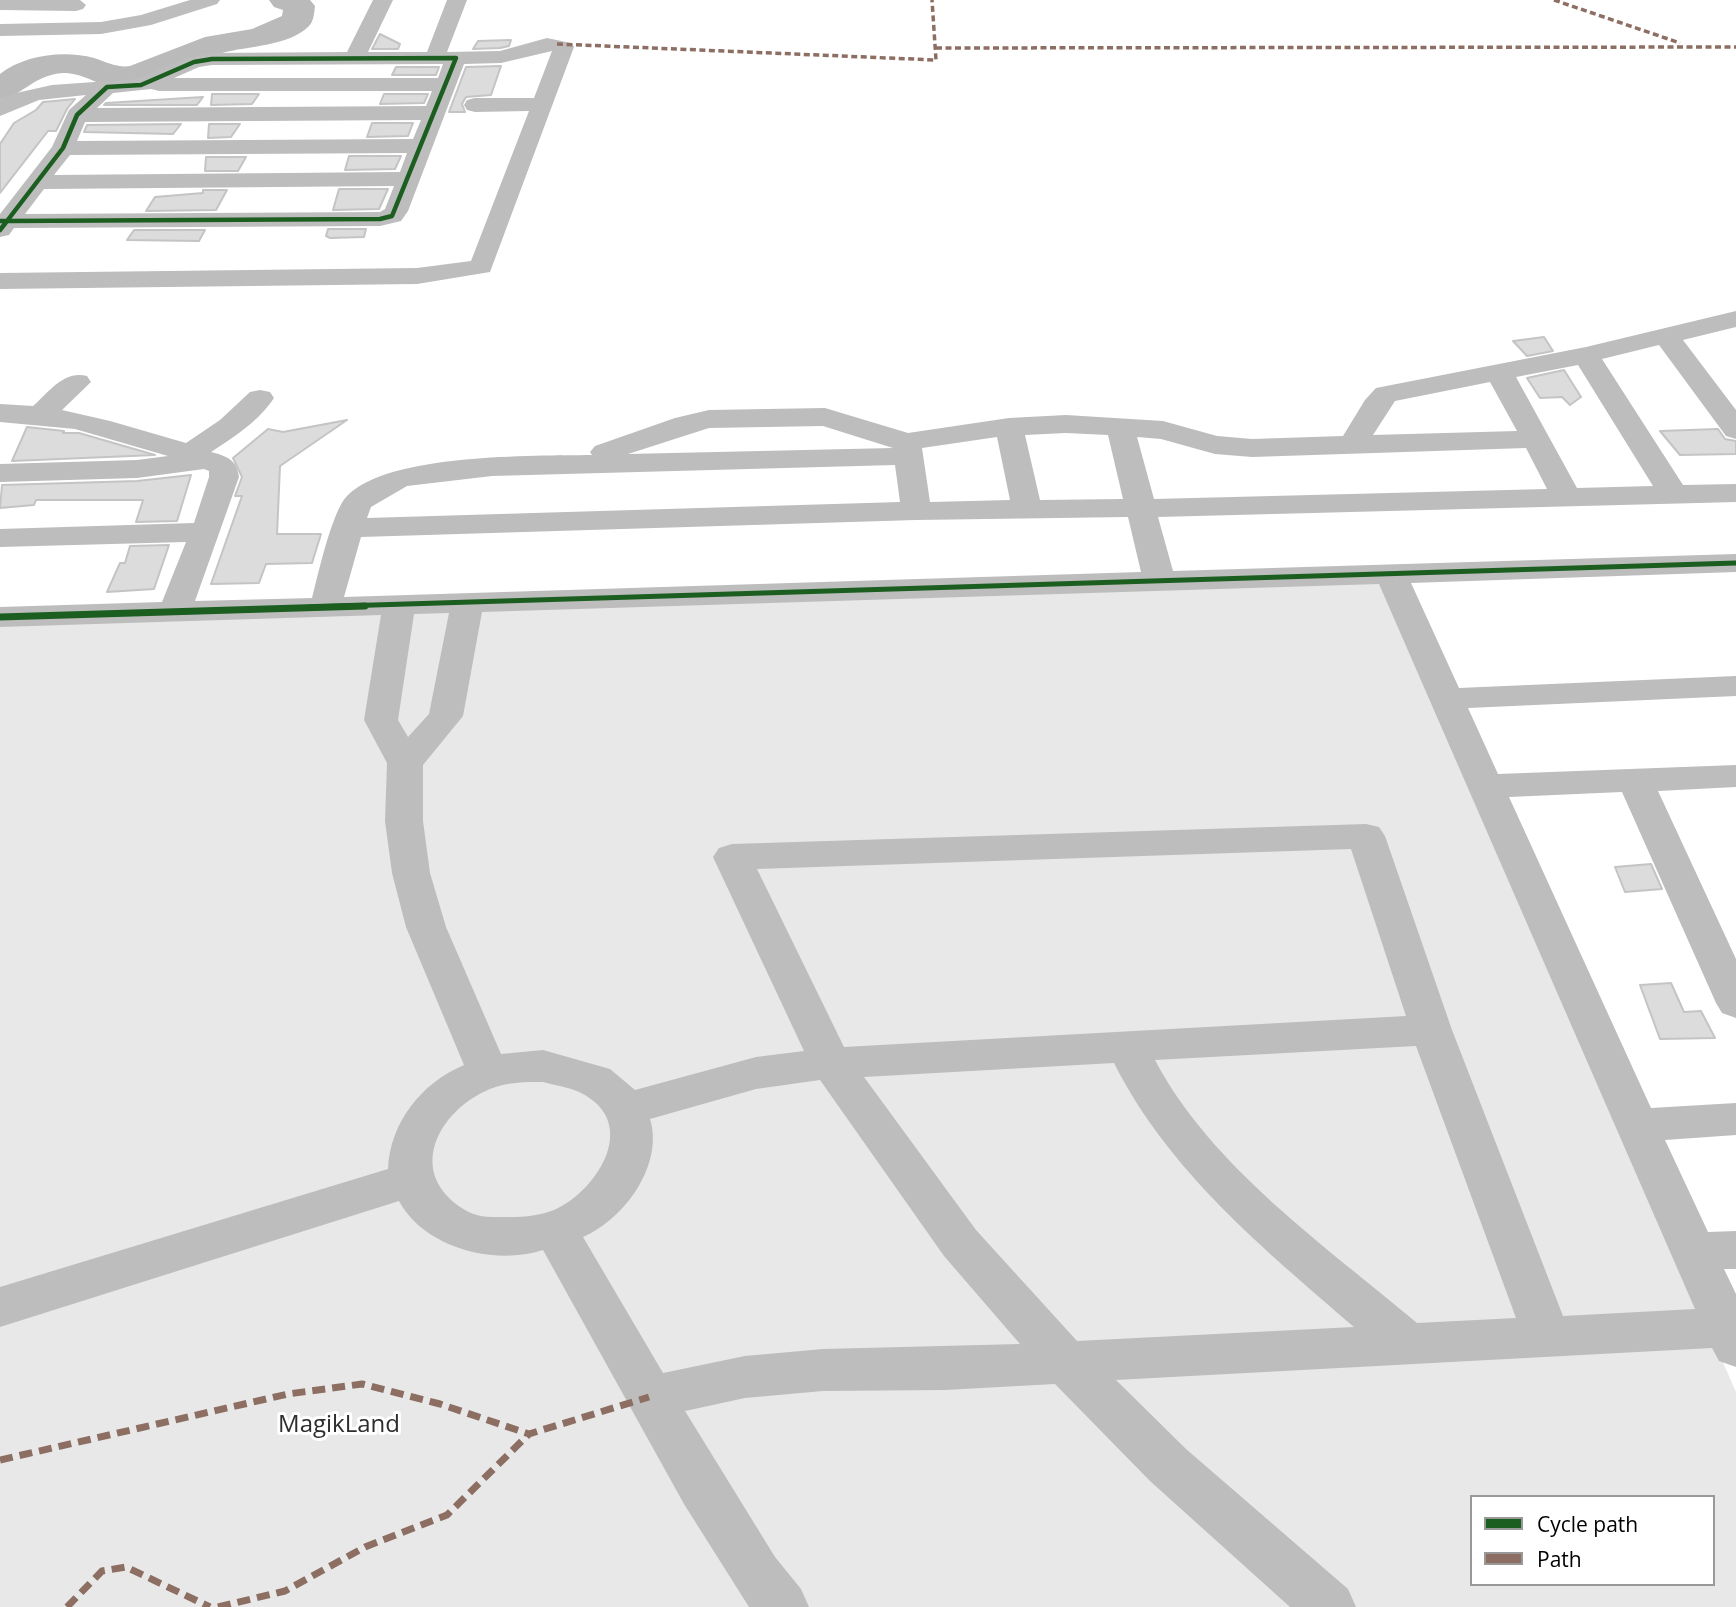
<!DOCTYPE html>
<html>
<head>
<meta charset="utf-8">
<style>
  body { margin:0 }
  #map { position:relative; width:1736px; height:1607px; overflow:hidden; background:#fff; font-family:"Open Sans",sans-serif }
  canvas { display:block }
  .legend { position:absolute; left:1470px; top:1495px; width:245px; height:91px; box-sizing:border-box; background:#fff; border:2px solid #999; margin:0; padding:9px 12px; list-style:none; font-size:21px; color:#000 }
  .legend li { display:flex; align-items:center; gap:14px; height:35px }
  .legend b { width:35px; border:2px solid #999 }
</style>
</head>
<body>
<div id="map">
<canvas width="1736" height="1607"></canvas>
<ul class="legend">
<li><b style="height:9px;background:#1b5e20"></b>Cycle path</li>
<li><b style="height:9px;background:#8d6e63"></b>Path</li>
</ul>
</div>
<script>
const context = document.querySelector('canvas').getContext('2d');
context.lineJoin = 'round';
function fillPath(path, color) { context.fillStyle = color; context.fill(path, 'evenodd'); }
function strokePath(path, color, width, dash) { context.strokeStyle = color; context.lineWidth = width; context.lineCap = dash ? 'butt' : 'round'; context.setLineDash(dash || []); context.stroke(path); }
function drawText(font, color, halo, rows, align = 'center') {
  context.font = font + ' "Open Sans",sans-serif'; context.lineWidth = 6; context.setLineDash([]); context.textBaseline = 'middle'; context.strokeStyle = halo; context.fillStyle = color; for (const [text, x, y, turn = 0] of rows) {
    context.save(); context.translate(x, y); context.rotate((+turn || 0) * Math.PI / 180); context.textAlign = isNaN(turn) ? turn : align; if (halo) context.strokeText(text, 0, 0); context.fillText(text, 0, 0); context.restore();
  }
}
const green = new Path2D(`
  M1379,579L1736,1392V1607H0V622ZM1472,1497H1713V1584H1472Z`);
const river = new Path2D(`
  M269,0H310L315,6C314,13 314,21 309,26C290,46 247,46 222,53C190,63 155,89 120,88C101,88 83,72 63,73C34,75 25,94 0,100V74C24,55 64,50 94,58C106,62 118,68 130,66L205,37L252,29L282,16L283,10L274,7Z`);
const building = new Path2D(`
  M380,34L400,44L398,49H372Z
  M511,40L509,46L500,48L473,49L478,41Z
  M501,66L491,95L466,97L462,104L465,112H449L466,67Z
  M396,67H439L436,75H392Z
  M212,94H259L252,104L211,105Z
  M384,94H428L424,103L380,104Z
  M203,97L197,105H104L106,103Z
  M75,99L67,109L56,131H48L0,193V144L14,123L36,110L43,102Z
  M372,123H413L408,136L367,137Z
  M181,124L173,134L84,132L87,125Z
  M209,124H240L231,137L208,138Z
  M349,156H401L395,169L345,170Z
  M206,157H246L238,171H205Z
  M339,189H388L379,209L333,210Z
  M203,190H227L216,210L146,211L155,197L203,193Z
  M328,229H366L364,237L330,238L326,236Z
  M134,230H205L199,241L127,240Z
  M1544,337L1553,351L1527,356L1513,341Z
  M1564,370L1581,397L1570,405L1562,397L1540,398L1527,378Z
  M347,420L280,466L277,534H321L312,563L266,564L259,583L211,584L242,496H235L242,477L233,458L268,429L283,432Z
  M27,427L64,431L63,433H79L155,455L12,461Z
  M1718,429L1725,439L1736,441V454L1680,455L1660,431Z
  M191,475L177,521L136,522L143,500H36L34,505L0,508L2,485L137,481Z
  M169,545L154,589L107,592L120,563H125L130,546Z
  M1651,864L1662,889L1625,892L1615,867Z
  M1671,983L1684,1012L1701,1011L1715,1038L1660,1039L1640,985Z`);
const minor = new Path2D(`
  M0,0H80L86,5L83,9L76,11L0,10Z
  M190,0H220L217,4L151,25L101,34L0,36V24L101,22L141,15Z
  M373,0H393L368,52H427L447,0H467L447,52L500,51L547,38L571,43L574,47L490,272L417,284L0,289V273L417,268L471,261L529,111L475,112L467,110L464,105L467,100L475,98H534L552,51L501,63L464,64L408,211L401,221L380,226L14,228L9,235L0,237V214L52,147L69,110L86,95L39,100L0,116V100L16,93L52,85L137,79L187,58L212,53L347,52ZM443,64L438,78H174L199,67L212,65ZM151,89L159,91H432L426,106L97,108L113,93ZM421,120L413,139L77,141L85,122ZM407,153L400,172L54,175L70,155ZM394,186L385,209L380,212L25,214L44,189Z
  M1736,311V327L1683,340L1736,410V439L1726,436L1659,345L1602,359L1683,485L1736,484V502L1158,517L1173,571L1736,554V572L1411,583L1459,688L1736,676V696L1468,708L1498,774L1736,765V787L1658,791L1736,959V1018L1722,1013L1716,1003L1622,792L1509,797L1651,1108L1736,1103V1135L1665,1140L1708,1232L1736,1231V1269H1724L1736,1294V1367L1719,1361L1712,1348L1116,1380L1186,1449L1348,1589L1356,1607H1290L1150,1481L1055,1384L945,1390L823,1391L745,1398L685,1411L775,1557L801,1589L809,1607H749L684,1504L543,1250C495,1266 424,1248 399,1201L0,1327V1287L388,1169C390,1123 421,1083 464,1065L406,927L392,873L385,821L387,763L364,720L381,615L0,627V607L162,602L186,542L0,547V529L194,523L209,477V471L204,469L137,478L0,482V464L137,460L168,456L75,429L0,422V404L33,406C49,392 64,370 87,376L91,382L62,410L110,421L186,443L220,420L250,392L260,390L270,392L274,398C259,421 234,437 211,452C227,456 237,460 239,477L195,601L312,598C318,575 332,511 347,496C389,453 533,456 592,455L590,452L595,446L675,418L709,410L825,408L908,433L1009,418L1066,415L1163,421L1217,436L1252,439L1343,436L1365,400L1376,388L1586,347ZM1578,365L1653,486L1577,488L1516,377ZM1490,382L1517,431L1373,435L1395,401ZM823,426L893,448L628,454L709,428ZM1066,433L1108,435L1123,499L1040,500L1025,435ZM997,437L1010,500L930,502L922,448ZM1137,437L1161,439L1215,454L1252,457L1526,448L1547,489L1154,499ZM895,465L900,502L367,518L371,507L407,486L492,476ZM1128,517L1141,572L344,597L361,537L916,520ZM1379,584L1695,1309L1563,1316L1452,1030L1385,836L1379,827L1366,824L732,844L719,848L713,857L804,1051L756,1057L635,1090L610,1069L543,1050L501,1054L446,927L430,873L423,821V765L463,716L482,612ZM449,613L429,714L408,737L398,720L414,614ZM1351,849L1406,1016L844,1047L757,869ZM1416,1046L1516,1318L1417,1323C1327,1247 1211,1167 1155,1060ZM1114,1063C1169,1172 1264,1249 1354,1327L1077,1341L976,1230L864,1077ZM820,1080L944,1256L1020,1344L823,1349L745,1356L663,1373L583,1237C625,1219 664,1164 650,1119L756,1089ZM543,1082C554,1085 568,1087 579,1092C641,1121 599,1190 554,1210C536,1217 520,1217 501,1217C488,1217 476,1217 465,1210C405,1174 437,1111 490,1089C506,1082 526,1082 543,1082Z`);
const quietFar1 = new Path2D(`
  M1554,0L1680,43
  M557,44L936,60L932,0
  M936,48L1736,47`);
const quiet = new Path2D(`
  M0,1460L288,1394L362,1384L440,1404L529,1434L649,1397
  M67,1607L102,1571L126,1567L210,1607
  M218,1607L285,1591L365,1547L447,1515L529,1434`);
const cyclewayFar2 = new Path2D(`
  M456,58L392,216L380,219L7,221L63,148L77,115L107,87L141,85L194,62L212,59Z
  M0,221H7
  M0,230L7,221`);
const cyclewayFar1 = new Path2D(`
  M309,607L1736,563`);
const cycleway = new Path2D(`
  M0,617L365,606`);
const nearParknames = [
  ["MagikLand",339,1425]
];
fillPath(green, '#e8e8e8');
fillPath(river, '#bababa');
fillPath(building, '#dcdcdc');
strokePath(building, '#c4c4c4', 2);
fillPath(minor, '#bdbdbd');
strokePath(quietFar1, '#8d6e63', 3.5, [6, 3.5]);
strokePath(quiet, '#8d6e63', 7, [13, 7]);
strokePath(cyclewayFar2, '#1b5e20', 4.5);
strokePath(cyclewayFar1, '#1b5e20', 5);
strokePath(cycleway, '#1b5e20', 7);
drawText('24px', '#2d2d2d', '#fff', nearParknames);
</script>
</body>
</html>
